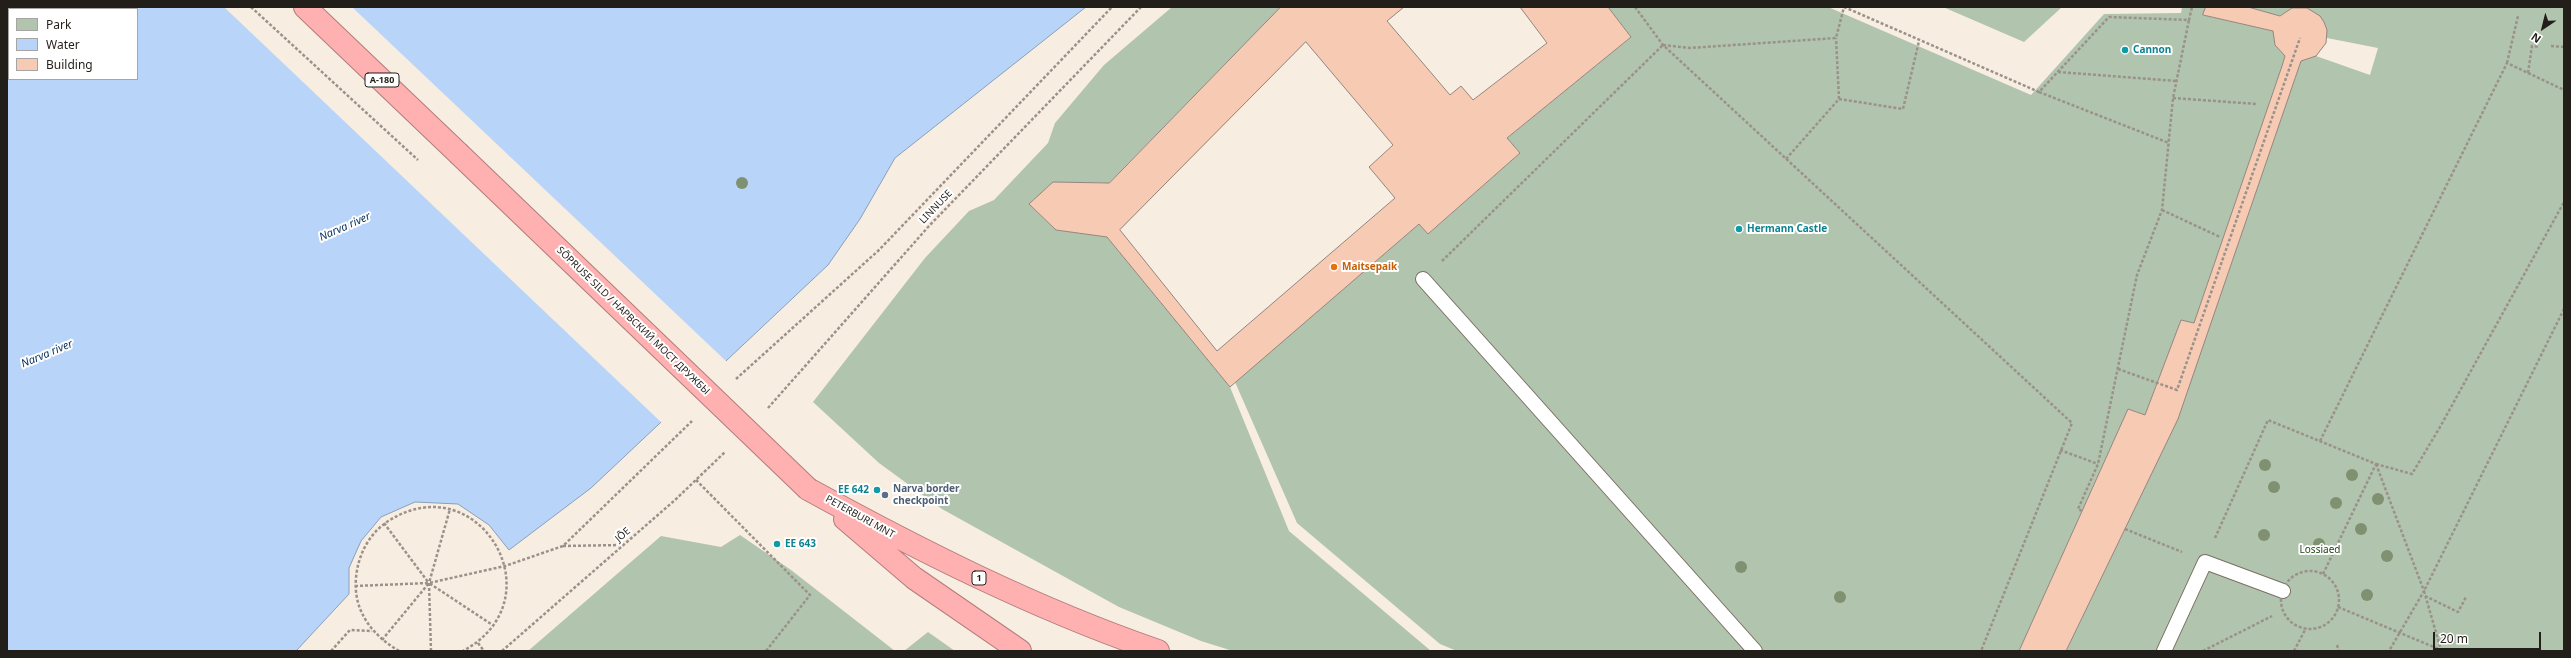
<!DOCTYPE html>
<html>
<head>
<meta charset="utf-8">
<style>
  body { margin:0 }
  #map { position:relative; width:2571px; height:658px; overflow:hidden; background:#f8ede1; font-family:"Noto Sans",sans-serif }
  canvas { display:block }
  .frame { position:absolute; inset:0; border:8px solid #221e19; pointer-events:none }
  .legend { position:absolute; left:8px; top:8px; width:130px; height:72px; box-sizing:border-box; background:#fff; border:1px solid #a7a5a3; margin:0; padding:5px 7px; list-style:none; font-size:12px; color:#221e19 }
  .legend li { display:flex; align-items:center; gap:8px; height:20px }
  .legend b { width:20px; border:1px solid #a7a5a3 }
  .north { position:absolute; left:2523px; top:8px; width:40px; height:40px; -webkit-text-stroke:3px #fff; paint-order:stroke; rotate:215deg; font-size:11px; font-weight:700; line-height:16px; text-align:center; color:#221e19 }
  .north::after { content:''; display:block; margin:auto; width:14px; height:18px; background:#221e19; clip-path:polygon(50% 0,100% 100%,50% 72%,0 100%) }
  .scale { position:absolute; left:2433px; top:632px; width:108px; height:18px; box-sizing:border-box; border:2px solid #221e19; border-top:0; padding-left:5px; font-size:12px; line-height:14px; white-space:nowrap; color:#221e19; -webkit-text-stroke:3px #fff; paint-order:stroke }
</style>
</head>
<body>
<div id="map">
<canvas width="2571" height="658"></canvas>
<div class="frame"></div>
<ul class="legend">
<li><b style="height:11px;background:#b1c4ad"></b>Park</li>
<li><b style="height:11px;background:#b8d5f9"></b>Water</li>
<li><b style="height:11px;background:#f7cab4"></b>Building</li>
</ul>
<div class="north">N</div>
<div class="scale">20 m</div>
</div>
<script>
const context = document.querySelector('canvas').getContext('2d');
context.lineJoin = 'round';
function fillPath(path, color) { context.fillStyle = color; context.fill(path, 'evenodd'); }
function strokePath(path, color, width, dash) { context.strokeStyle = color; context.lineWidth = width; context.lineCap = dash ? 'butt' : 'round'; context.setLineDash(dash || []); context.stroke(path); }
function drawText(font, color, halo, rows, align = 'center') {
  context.font = font + ' "Noto Sans",sans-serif'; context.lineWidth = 4; context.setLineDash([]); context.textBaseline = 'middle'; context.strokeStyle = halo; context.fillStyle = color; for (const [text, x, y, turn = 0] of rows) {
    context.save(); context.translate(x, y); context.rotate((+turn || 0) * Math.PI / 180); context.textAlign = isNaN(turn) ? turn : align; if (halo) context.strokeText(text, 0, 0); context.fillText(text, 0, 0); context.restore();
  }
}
const green = new Path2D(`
  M1172,7H1281L1109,183L1053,182L1029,204L1056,230L1107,237L1230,387L1289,531L1431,651H1233L1201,641L1119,607L942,509L879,463L813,402L925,258L969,211L994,200L1048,143L1055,123L1104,65Z
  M1608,7H1828L2031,95L2104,14L2181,13L2182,7H2206L2203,15L2273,31L2275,45L2285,56L2282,66L2194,323L2181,320L2145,415L2128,409L2019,651H1457L1440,644L1297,523L1235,382L1419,224L1428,234L1520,153L1507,138L1631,37Z
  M1943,7H2062L2024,42Z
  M2248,7H2564V651H2066L2178,418L2301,61L2316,56L2370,75L2378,48L2327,38C2327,11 2300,0 2280,16Z
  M740,535L791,570L895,651H528L661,536L721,547Z
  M928,632L955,651H904Z`);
const water = new Path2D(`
  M7,7H1086L895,158L860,219L828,265L591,488L509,550L489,525L458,504L415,502L381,517L361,541L349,568V594L296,651H7ZM9,9H137V79H9Z`);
const pier = new Path2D(`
  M224,7H352L727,362L663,424Z`);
const building = new Path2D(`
  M1281,7H1404L1387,21L1450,95L1461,86L1473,100L1547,43L1520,7H1608L1631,37L1507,138L1520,153L1428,234L1419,224L1230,387L1107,237L1056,230L1029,204L1053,182L1109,183ZM1306,42L1393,145L1369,167L1395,198L1217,351L1120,230Z
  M2206,7H2248L2280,16L2292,8H2307L2320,16L2324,22L2327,30L2326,43L2316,56L2301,61L2178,419L2066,651H2019L2128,409L2145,415L2181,320L2194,323L2282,66L2285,56L2275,45L2273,31L2203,15Z`);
const path = new Path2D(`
  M251,7L418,160
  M1635,7L1663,45L2072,423L1981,651
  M1844,7L2039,92L2109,17L2189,20L2192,7
  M1663,45L1690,48L1836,38L1844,7
  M2551,46L2564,47
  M2507,63L2518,16
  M2058,72L2177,81
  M2528,73L2532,46L2539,47
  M2039,92L2169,143
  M2173,98L2257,104
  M1839,99L1903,109L1919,41
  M1786,159L1839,99L1836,38
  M2162,210L2220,237
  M1442,261L1663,45
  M2118,369L2177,390L2300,38
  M736,379L879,250L1112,7
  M768,408L929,226L1141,7
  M2320,441L2507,63L2564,90
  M2060,450L2098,464
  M2376,464L2412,474L2440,427L2564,202
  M2376,464L2424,591L2389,651
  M696,480L810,595L766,651
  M2082,511L2078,509L2098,464L2137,275L2162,210L2173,98L2189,20
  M384,523L428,582
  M2125,529L2182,552
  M2215,538L2268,420L2376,464L2323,574
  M563,546L623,545
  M2281 600a29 29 0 1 1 58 0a29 29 0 1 1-58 0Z
  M355,586L429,583L494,626
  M2425,596L2458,612L2466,597
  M2338,607L2441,650L2424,591L2564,309
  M382,640L429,583L505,566L563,546L692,421
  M478,643L484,651
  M2337,645L2339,651
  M331,651L350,630L372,631
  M399,651C372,635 353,611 356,578C358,554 370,532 390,520C479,465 559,599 463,651
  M431,651L429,583L450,509
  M502,651L675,500L725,452
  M2203,651L2272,616
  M2294,651L2306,628`);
const lane = new Path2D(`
  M1423,279L1755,651
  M2164,651L2205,562L2283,591`);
const highway = new Path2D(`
  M305,7L458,153
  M808,489C921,551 1036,609 1158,651
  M845,519L914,578L1020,651`);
const highwayBridge = new Path2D(`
  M458,153L808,489`);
const trees = [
  [742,183],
  [2265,465],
  [2352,475],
  [2274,487],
  [2378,499],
  [2336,503],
  [2361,529],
  [2264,535],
  [2319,544],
  [2387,556],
  [1741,567],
  [2367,595],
  [1840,597]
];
const markers = [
  [2125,50,4,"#0f9aa8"],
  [1739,229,4,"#0f9aa8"],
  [1334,267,4,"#e8710a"],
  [877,490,4,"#0f9aa8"],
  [885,495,4,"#5c6f8a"],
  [777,544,4,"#0f9aa8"]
];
const shields = [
  [382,80,34],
  [979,578,14]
];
const shieldNames = [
  ["А-180",382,80],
  ["1",979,578]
];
const cultureNames = [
  ["Cannon",2133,50],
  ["Hermann Castle",1747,229],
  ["EE 642",869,490,"right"],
  ["EE 643",785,544]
];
const streetNames = [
  ["LINNUSE",936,207,-46],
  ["SÕPRUSE SILD / НАРВСКИЙ МОСТ ДРУЖБЫ",633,321,44],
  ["PETERBURI MNT",860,517,29],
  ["JÕE",623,535,-41]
];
const foodNames = [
  ["Maitsepaik",1342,267]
];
const serviceNames = [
  ["Narva border",893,489],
  ["checkpoint",893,501]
];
const parkNames = [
  ["Lossiaed",2320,550]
];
const waterNames = [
  ["Narva river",345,227,-24],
  ["Narva river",47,354,-23]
];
fillPath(green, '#b1c4ad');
fillPath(water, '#b8d5f9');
strokePath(water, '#8b9eb6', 1);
fillPath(pier, '#f8ede1');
fillPath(building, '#f7cab4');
strokePath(building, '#93857e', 1);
strokePath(lane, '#7a7065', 16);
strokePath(highway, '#b27d7c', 24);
strokePath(path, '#9a928a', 2.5, [3, 2]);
strokePath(lane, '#fff', 14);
strokePath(highway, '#ffb0b1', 22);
strokePath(highwayBridge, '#b27d7c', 24, []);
strokePath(highwayBridge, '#ffb0b1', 22);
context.fillStyle = '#809171';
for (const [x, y] of trees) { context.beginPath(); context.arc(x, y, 6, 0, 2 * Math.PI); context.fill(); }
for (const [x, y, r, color] of markers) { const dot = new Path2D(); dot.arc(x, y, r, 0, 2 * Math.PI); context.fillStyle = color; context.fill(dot); strokePath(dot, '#fff', 1.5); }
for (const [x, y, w] of shields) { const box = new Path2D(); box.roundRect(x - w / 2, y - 7, w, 14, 3); context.fillStyle = '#fff'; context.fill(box); strokePath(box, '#221e19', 1); }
drawText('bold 9px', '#221e19', null, shieldNames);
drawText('bold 10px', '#0d838f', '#fff', cultureNames, 'left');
drawText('10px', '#221e19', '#fff', streetNames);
drawText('bold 10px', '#c56008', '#fff', foodNames, 'left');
drawText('bold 10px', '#4e5e75', '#fff', serviceNames, 'left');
drawText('10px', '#1d4615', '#fff', parkNames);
drawText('italic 11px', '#072f5b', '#fff', waterNames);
</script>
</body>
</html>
